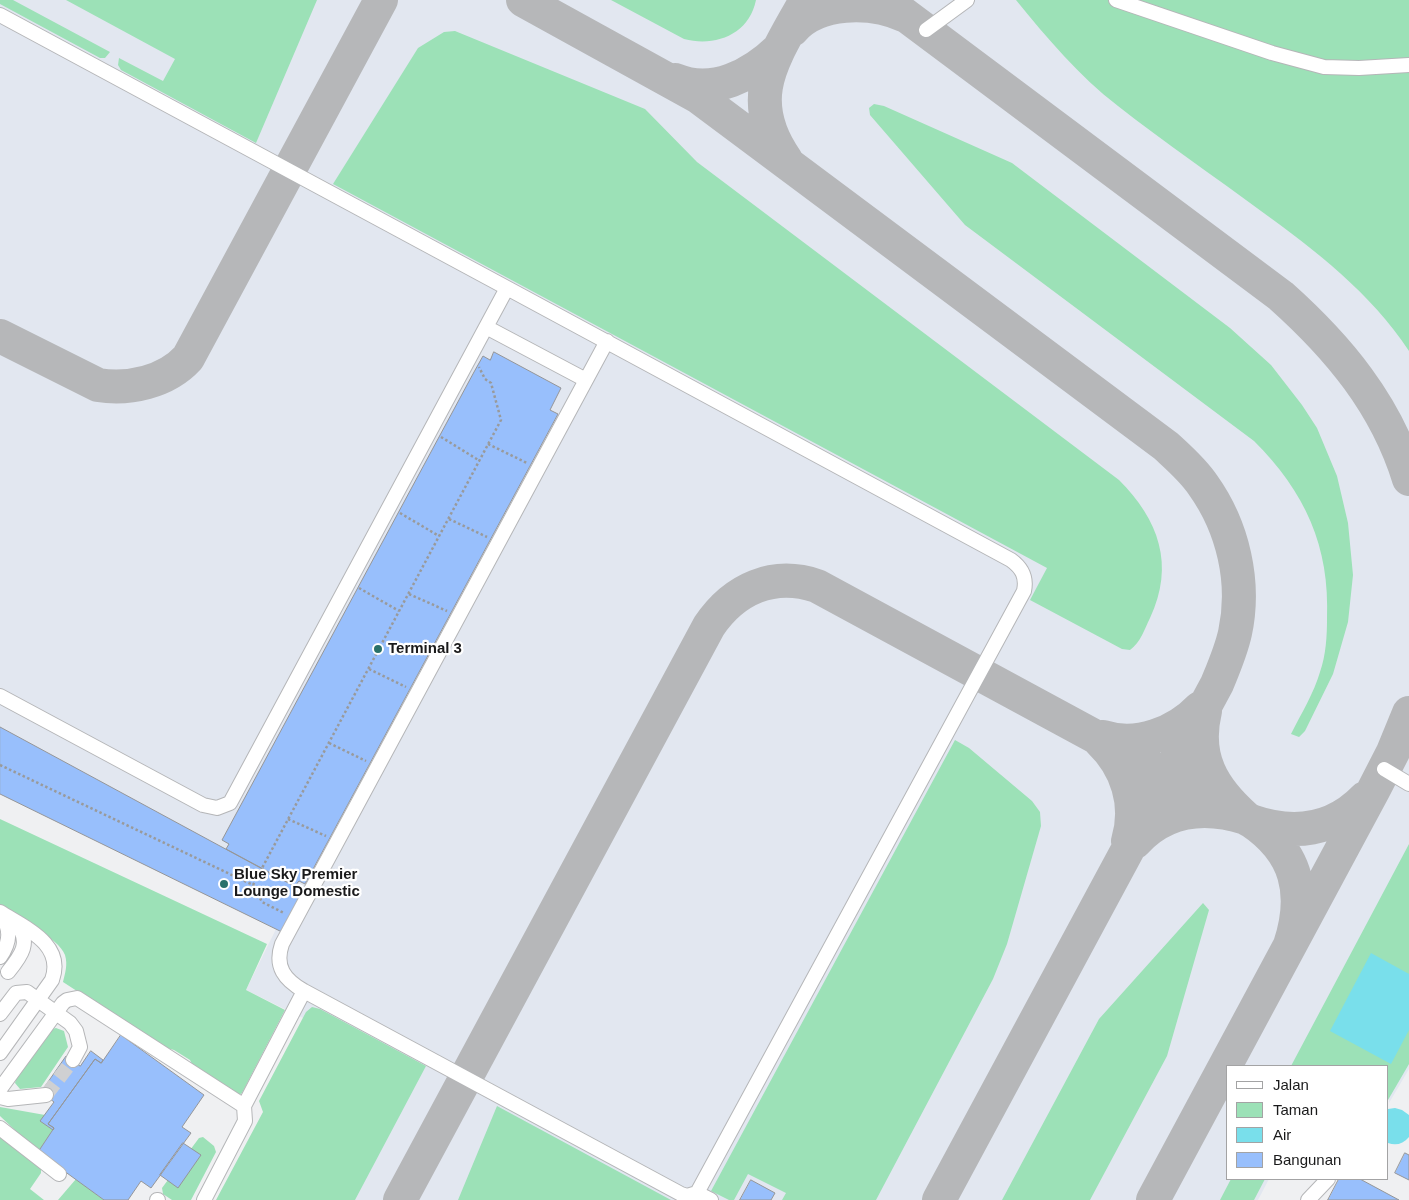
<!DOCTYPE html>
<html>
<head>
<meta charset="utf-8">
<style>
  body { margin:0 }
  #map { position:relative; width:1409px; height:1200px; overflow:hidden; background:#eff0f2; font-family:Helvetica,sans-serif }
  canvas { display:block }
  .legend { position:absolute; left:1226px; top:1065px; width:162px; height:115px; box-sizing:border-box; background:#fff; border:1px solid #a3a3a4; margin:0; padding:6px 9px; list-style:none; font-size:15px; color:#1a1a1b }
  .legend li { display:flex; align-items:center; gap:10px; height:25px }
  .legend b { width:25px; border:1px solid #a3a3a4 }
</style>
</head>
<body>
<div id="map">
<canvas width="1409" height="1200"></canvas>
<ul class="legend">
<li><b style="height:6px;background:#fff"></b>Jalan</li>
<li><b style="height:14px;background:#9ce1b7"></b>Taman</li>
<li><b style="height:14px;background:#79dfeb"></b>Air</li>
<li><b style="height:14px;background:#98bffc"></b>Bangunan</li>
</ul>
</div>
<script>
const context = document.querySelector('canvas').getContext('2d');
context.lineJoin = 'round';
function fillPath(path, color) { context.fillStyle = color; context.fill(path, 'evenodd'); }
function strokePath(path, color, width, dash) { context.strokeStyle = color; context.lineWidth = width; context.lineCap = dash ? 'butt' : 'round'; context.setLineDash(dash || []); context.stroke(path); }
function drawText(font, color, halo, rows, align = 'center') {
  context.font = font + ' Helvetica,sans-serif'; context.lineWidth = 4.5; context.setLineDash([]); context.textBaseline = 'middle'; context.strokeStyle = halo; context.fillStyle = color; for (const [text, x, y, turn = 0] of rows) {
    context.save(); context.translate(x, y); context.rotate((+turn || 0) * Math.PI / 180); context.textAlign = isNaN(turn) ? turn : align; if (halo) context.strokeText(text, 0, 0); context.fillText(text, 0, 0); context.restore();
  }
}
const built = new Path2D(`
  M0,0H1409V1069L1389,1103L1388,1066H1228V1179H1269L1258,1200H301L303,1018L246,990L276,929L0,794Z`);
const green = new Path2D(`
  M0,0H13L110,52L105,58H100L0,4Z
  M66,0H317L256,143L121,70L118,65L119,58L163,81L175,59Z
  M611,0H756C749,35 715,47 684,39Z
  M1016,0H1409V351C1371,293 1316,251 1261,211C1214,176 1165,143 1118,106C1079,76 1047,38 1016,0Z
  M455,31L645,109L697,162L1119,480C1159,520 1175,565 1150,618C1144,630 1141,642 1130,650L1122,649L1030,600L1047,568L333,184L418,48L444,32Z
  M874,104L884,106L1012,163L1230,328L1271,365L1302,405L1317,428L1337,476L1348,523L1353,575L1348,622L1333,674L1305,731L1299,737L1291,734C1301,714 1314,693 1320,672C1326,655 1327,636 1327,619C1330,546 1305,492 1254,441L965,225L870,115L869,108Z
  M955,740L969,748L1032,801L1040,812L1041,826L1007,944L993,979L876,1200H782L786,1193L748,1174L734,1200H729L711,1191Z
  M0,819L267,944L246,990L285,1010L242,1093L239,1095L194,1068L190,1060L174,1050L163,1047L63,982C65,973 68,965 65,955C59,938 16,917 0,906Z
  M1409,844V1064L1388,1100V1066H1291Z
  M1203,903L1209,910L1167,1056L1090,1200H1002L1099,1019Z
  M312,1007L320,1009L426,1066L355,1200H216L263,1112L259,1101L306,1012Z
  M56,1028L64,1031L68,1047L41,1087L20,1089L15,1083L16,1079L52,1029Z
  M497,1106L671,1200H458Z
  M0,1107L45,1115L41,1121L53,1130L38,1152L0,1116Z
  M0,1134L41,1166V1173L30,1189L44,1200H0Z
  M203,1137L214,1146L216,1152L191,1200H172L163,1194L162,1188L199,1138Z
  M76,1179L104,1200H58Z
  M1231,1179H1265L1254,1200H1220Z`);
const water = new Path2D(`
  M1371,953L1409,974V1030L1391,1064L1330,1031Z
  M1395,1108L1402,1110L1409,1115V1137C1403,1144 1396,1146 1388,1143V1109Z`);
const taxiway = new Path2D(`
  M523,0L697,96L1166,446C1179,458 1193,470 1203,485C1233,527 1246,582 1235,633C1231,651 1224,667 1217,684L939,1200
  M885,0L1281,296C1338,347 1386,404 1409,479
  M792,30C817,0 871,0 906,16
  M675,80C713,96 752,75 779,49
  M786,160C742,97 775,57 806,0
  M0,336L98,385C129,390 166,382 188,358L381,0
  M1103,737C1137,748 1176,733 1200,708
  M1100,741C1127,767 1139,804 1128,841
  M1251,821C1294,836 1333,831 1365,798
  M1135,842C1165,809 1205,805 1246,818C1212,788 1194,757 1205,711
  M400,1200L709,626C734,589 773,571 817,586L1251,821C1297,852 1307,893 1290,945
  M1153,1200L1374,789L1393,752L1409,713`);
const building = new Path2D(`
  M494,352L561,388L550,410L558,414L305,884L299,881L295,886L226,849L229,844L222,840L474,372L483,356L490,360Z
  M0,727L305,892L284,933L0,794Z
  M121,1035L204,1095L182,1127L191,1133L151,1188L141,1181L128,1200H104L38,1152L54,1128L48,1124L95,1059L101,1063Z
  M91,1051L103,1060L101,1063L95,1059L48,1124L54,1128L53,1130L40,1121L54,1102L41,1092L66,1056L80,1066Z
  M183,1143L201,1155L178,1188L160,1175Z
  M1405,1153L1409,1155V1180L1395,1173Z
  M1339,1179H1360L1399,1200H1328Z
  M751,1180L775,1193L771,1200H740Z`);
const minorTunnel = new Path2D(`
  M46,1095L73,1060`);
const path = new Path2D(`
  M441,437L480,461
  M488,444L527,463
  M400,513L439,536
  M449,519L487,537
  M359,588L399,611
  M409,594L447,611
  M369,669L406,687
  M329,743L366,761
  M0,765L253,885L501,420L491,383L485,379L479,367
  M288,819L326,836
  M253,885L262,902L284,913`);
const minor = new Path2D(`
  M1116,0L1272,53L1324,67L1359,68L1409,65
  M0,15L507,288L230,803L217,808L203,805L0,696
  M926,30L967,0
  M507,288L1011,560C1022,568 1027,577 1024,591L697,1193
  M486,327L586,380
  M607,341L282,944C274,967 285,980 304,991L681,1194L687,1196L697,1193L711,1200
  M1384,769L1409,784
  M0,912C25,928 65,944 52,980L0,1053
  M0,915C12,928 10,943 0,957
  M8,972C21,956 32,942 16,923
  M0,1014L16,993L27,992L70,1023L76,1031L80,1047L73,1060
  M0,1089L63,1003L67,1000L77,998L244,1106
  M0,1097L8,1099L46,1095
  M0,1128L59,1174
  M157,1200H158
  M204,1200L245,1121L244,1106L304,991
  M1308,1200L1328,1179`);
const markers = [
  [378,649,5,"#29716a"],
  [224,884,5,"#29716a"]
];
const poiNames = [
  ["Terminal 3",388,649],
  ["Blue Sky Premier",234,875],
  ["Lounge Domestic",234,892]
];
fillPath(built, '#e2e7f0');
fillPath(green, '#9ce1b7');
fillPath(water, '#79dfeb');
strokePath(taxiway, '#b6b7b9', 34);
fillPath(building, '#98bffc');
strokePath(building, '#959698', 1);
strokePath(minorTunnel, '#cfd0d2', 14, [14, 7]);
strokePath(minor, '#b5b6b8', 16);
strokePath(path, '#999a9b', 2.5, [2.5, 2.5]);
strokePath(minor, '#fff', 14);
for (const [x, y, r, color] of markers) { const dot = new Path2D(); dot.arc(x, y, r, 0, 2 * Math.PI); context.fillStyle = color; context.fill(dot); strokePath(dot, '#fff', 2); }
drawText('bold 15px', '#1a1a1b', '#fff', poiNames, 'left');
</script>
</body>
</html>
